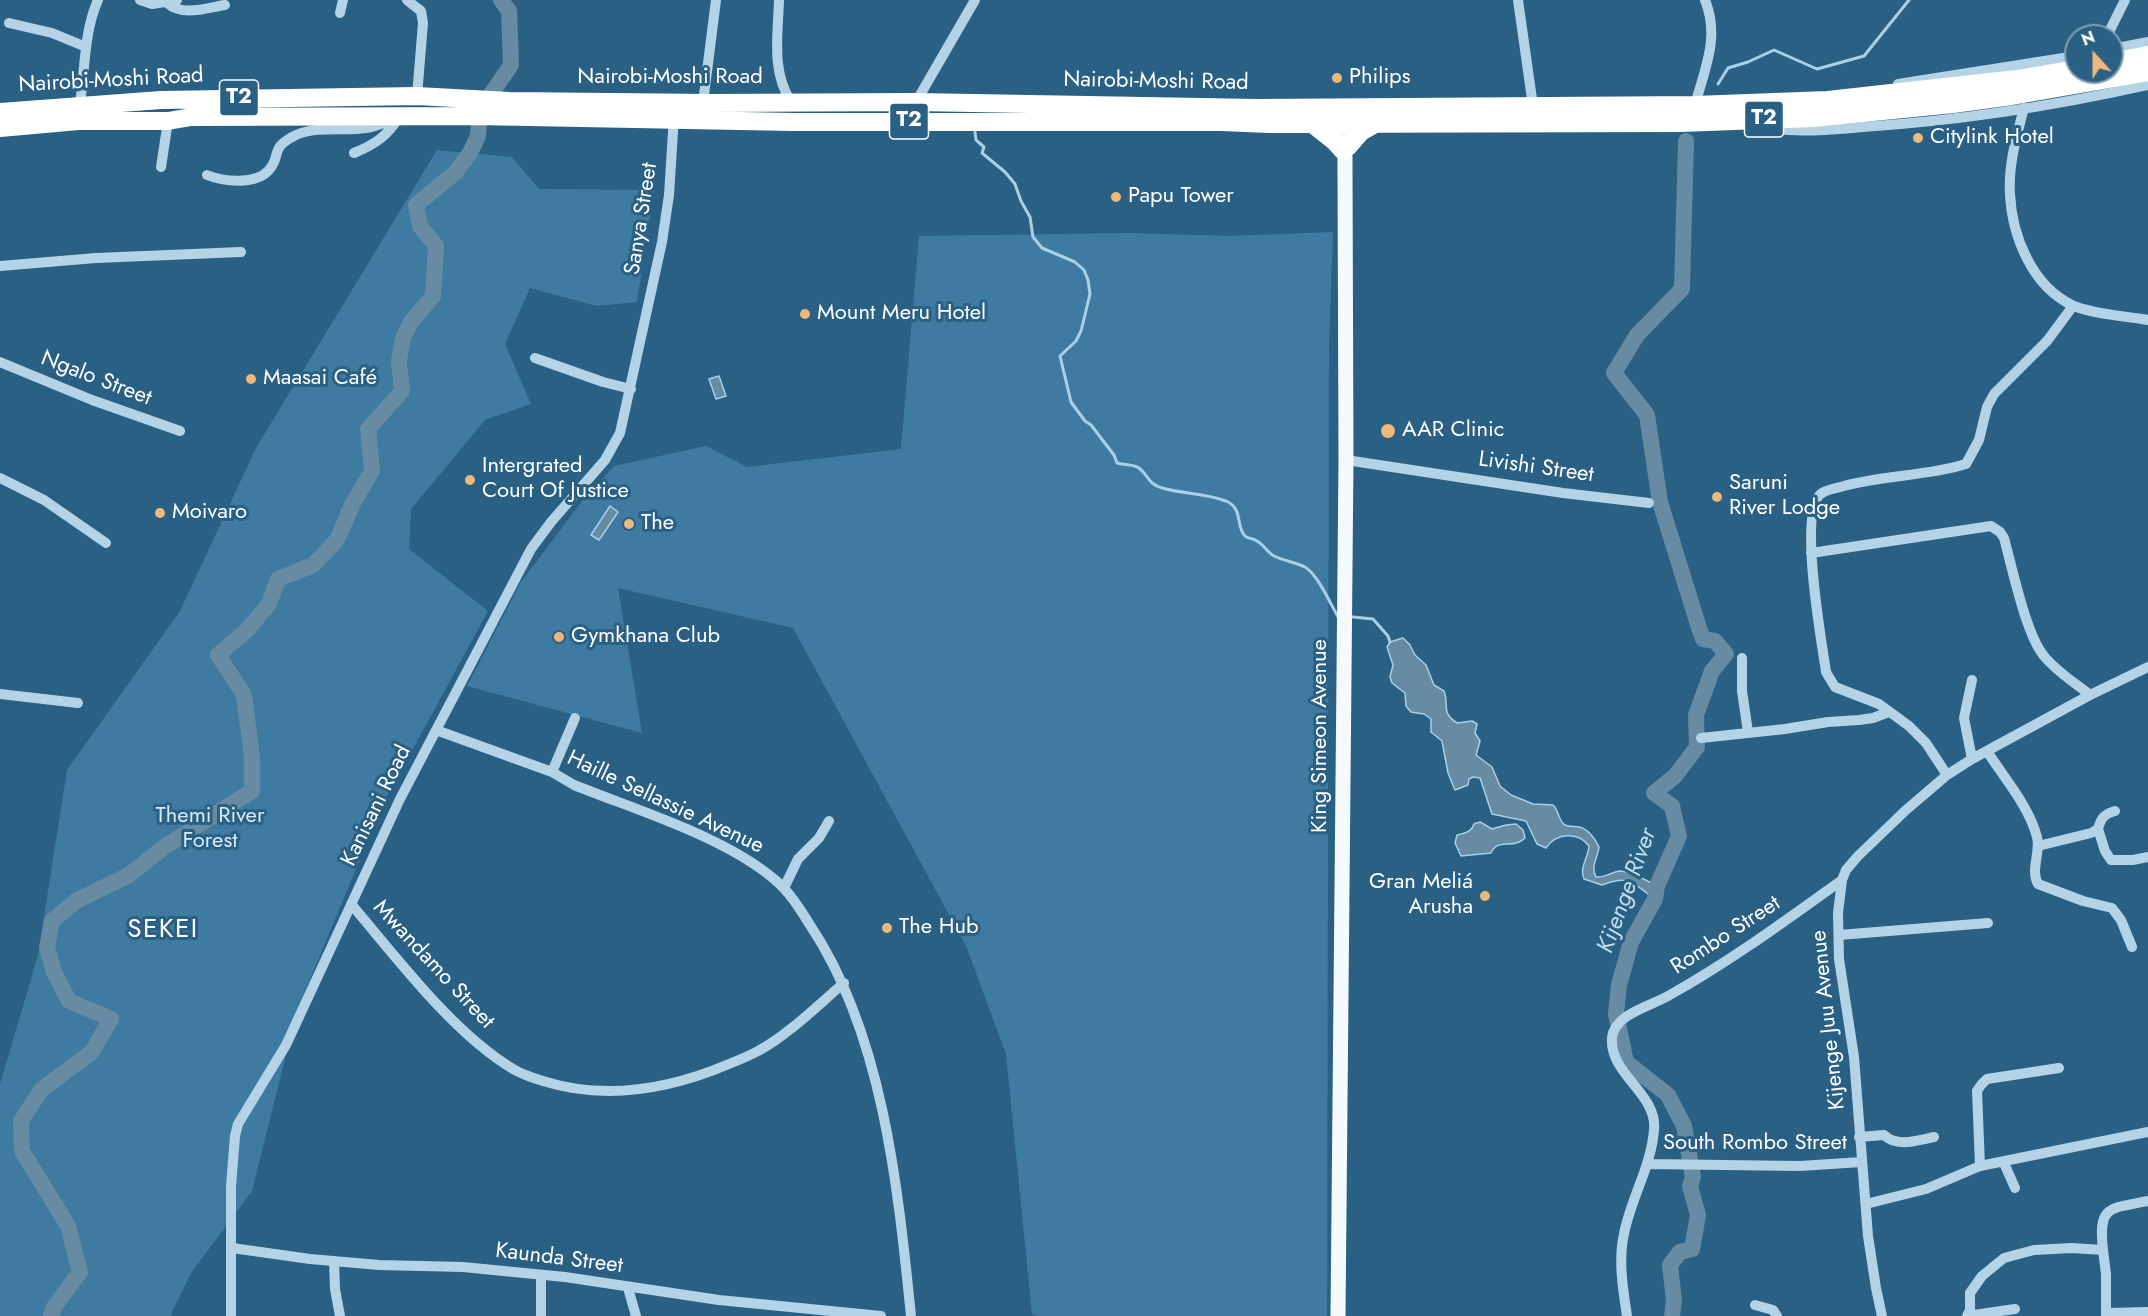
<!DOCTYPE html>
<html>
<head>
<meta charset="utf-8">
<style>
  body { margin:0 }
  #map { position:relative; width:2148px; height:1316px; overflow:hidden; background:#2a6084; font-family:Jost,sans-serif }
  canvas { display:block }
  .north { position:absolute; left:2064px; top:24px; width:60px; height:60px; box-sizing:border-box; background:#2a6084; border:2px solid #7fa0b5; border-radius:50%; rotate:339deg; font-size:16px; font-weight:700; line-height:24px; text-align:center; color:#fff }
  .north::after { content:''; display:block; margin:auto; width:21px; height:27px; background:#edb97b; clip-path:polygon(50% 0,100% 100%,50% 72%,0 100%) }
</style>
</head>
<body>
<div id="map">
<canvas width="2148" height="1316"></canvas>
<div class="north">N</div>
</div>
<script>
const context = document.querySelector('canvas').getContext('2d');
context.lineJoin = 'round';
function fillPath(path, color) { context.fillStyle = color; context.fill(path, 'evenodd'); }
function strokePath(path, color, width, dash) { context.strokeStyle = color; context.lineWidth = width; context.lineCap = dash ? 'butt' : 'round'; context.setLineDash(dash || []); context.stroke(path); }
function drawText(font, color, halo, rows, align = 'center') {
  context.font = font + ' Jost,sans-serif'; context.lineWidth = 6; context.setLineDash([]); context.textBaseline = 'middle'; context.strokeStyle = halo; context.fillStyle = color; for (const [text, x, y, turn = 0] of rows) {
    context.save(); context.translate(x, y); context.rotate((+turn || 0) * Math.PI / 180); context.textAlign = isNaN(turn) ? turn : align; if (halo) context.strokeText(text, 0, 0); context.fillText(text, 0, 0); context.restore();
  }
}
const green = new Path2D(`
  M437,150L512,157L539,189L654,190L637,302L597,306L530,288L505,344L531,404L485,420L411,509L409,549L488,611L384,802L298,1008L252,1191L191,1273L170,1316H0V1084L38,955L67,770L180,611L256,448Z
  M1333,232L1329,345L1327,1316H1036L1032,1314L1006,1054L966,946L793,628L618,588L642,733L467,686L521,582L589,492L599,483L614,466L706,446L747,467L901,449L919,236L1129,233L1229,236Z`);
const water = new Path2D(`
  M719,376L726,396L716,399L709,379Z
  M610,506L618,512L599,540L591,535Z
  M1403,638L1410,645L1415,655L1426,665L1434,685L1444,691C1450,706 1440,712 1457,723L1472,721L1477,724L1475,733L1480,741L1476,755L1492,767L1500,786L1511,795L1533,804L1553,805C1559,810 1558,821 1565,825C1569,827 1575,826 1579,827C1589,829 1595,839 1599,847C1598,857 1590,867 1596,877C1605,878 1611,872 1620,871C1632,871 1647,881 1657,886L1655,899C1632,883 1630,874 1602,885L1584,879C1579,867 1588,859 1589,846C1578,831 1556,833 1546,848L1537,844L1526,821L1492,814L1480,778L1473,777L1469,779L1468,785L1455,790L1448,773L1442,741L1431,732V719L1424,714L1411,712L1406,706L1405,693L1392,683L1390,677L1393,665L1387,647L1390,642Z
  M1480,822L1492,829L1506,825L1516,824L1523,830L1525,838C1513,850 1498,837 1491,853L1461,856L1455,843L1457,835C1464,833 1471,833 1474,824Z`);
const stream = new Path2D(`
  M1718,84L1728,68L1748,62L1774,50L1817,69L1864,56L1909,0
  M975,132L976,140L984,147L982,153L1005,172L1015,184L1021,201L1030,217L1033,237L1042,248L1075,262L1084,270L1088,280L1090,294L1081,331L1076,341L1060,356L1071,402L1085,421L1091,425L1114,455L1117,463C1124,465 1133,464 1139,468C1149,476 1148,484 1162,488C1183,494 1206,493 1226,501C1244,509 1235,526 1245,536C1248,539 1253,538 1257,541C1264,545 1267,552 1274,556C1284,561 1295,562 1305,567C1318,575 1330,603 1338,617
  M1353,617L1373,619L1388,636L1390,642`);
const river = new Path2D(`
  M51,1316L54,1307L80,1272L68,1226L22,1151L21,1121L41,1090L92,1052L111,1019L69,1001L54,972L47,948L52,921L76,901L129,875L164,847L252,791V758L244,695L218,655L247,630L269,604L278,579L313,565L337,540L353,503L372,471L368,429L402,391L399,361L403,338L411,322L433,296L436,246L420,226L416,205L456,172L470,153L478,136L480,110L511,65L509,11L501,0
  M1672,1316L1674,1301L1670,1265L1680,1252L1692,1249L1698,1215L1690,1186L1693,1177L1684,1126L1668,1095L1626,1062L1616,1014L1619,985L1631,942L1655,899L1657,886L1679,836L1672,806L1654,793L1675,776L1697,747L1696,715L1712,671L1726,654L1715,641L1703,639L1699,628L1660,502L1647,415L1614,373L1637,335L1682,289L1686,141`);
const minor = new Path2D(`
  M140,0L152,4L177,0
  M407,0L421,11L423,23L417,96
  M779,0C778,35 771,71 791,102
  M1518,0L1533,106
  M167,3C183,17 206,8 225,5
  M340,13L343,0
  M9,23L52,33L86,47
  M2107,36L2125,0
  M2112,49L2148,42
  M1898,84L2076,56
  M916,102L975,0
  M703,103L716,0
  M80,104C85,70 84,31 98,0
  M1695,105C1705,68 1720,37 1705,0
  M2024,108C2017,135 2008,165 2010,194C2012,236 2032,286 2072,305C2090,314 2127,316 2148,320
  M1753,125C1789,134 1826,130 1863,127C1958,121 2054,106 2148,85
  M354,153C376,144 387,136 400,116
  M161,167L168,121
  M207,175C224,182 256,185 269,170C282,155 269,148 296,135C326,122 361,138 391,119
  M0,266L96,258L241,252
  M535,358L603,382L631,389
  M0,362L92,400L180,431
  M1346,460L1563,493L1649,503
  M0,478L44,500L106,543
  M1811,553L1991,526L2000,532L2004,538C2012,567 2026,635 2044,656C2056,671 2075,683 2090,695
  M1742,658V691L1748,732
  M1972,680L1964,718L1972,759
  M0,694L78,703
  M436,730L552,772L574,785C636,810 723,836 774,879C789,891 800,909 810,925C883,1034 898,1188 911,1316
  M1701,738L1785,729L1828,722L1859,720L1873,718L1889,712
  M1987,751C2004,778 2029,806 2037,837C2041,852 2030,870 2038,884L2083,901L2112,908L2121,920L2132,947
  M552,772L575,718
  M1947,775L1926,743L1909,726L1879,704L1835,687L1826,672C1822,643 1797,508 1822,493C1828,489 1837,488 1844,486C1884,475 1927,476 1966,464L1979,440L1987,407L1994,394L2047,341L2073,306
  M2098,829L2105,851L2111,860H2133L2148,857
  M2038,846L2091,833L2098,829C2101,818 2104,814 2115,811
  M784,888L798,859L819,838L829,821
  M351,904C397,958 453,1033 513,1069C523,1075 533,1078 543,1081C606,1101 670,1089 729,1064C739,1060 749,1056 758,1051C787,1036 819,1004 844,983
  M1839,935L1988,923
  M1859,1137L1884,1135C1897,1148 1919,1140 1934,1137
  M2004,1163L2015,1188
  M1648,1164L1800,1166L1861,1162
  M1980,1166L1977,1091L1981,1085L1987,1079L2059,1068
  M1866,1204L1926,1189L1980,1166L2148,1132
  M232,1248L310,1259L379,1265L463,1267L565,1277L719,1300L881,1316
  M2103,1250C2098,1205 2109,1209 2148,1201
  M334,1261L335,1289L340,1316
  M628,1288L636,1316
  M1755,1305L1773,1310L1777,1316
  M2107,1313L2148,1312
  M231,1316V1186L235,1136L238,1124L286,1045L400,799L531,549L551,522L605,460L620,433L662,242L669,195L674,116
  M541,1316V1275
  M1627,1316C1623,1289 1618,1261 1624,1234C1631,1198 1651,1167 1654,1130C1658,1094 1609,1074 1612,1038C1614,1014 1651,1006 1668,996C1729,962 1785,921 1842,880
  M1882,1316L1876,1288L1868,1236L1854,1057L1839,959L1838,913L1842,880L1846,870L1858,856L1906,810L1947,775L1972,759L2090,695L2148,667
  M1967,1316L1970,1310V1293L1982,1276L2004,1258L2034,1250L2072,1248L2103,1250L2106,1274V1316
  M1967,1316L2015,1309`);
const major = new Path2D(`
  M1338,1316L1346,460L1345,168V157L1342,150L1340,114`);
const highway = new Path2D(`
  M2112,62L2148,55
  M0,112L161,100L417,96L509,101L710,103L916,102L1257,108L1695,105L1828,100L2017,79L2076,69
  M1311,123L1335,142L1342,150
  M0,128L78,121H168L191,117L476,116L793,122H1221L1270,124L1681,123L1813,118L1953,104L2012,96L2148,72
  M1348,147L1361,132L1377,123`);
const markers = [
  [1337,78,6,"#edb97b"],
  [1918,138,6,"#edb97b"],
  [1116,197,6,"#edb97b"],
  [805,314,6,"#edb97b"],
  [251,379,6,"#edb97b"],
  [1388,431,8,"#edb97b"],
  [470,480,6,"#edb97b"],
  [1717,497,6,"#edb97b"],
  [160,513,6,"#edb97b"],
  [629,524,6,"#edb97b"],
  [559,637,6,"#edb97b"],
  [1485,896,6,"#edb97b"],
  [887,928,6,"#edb97b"]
];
const shields = [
  [239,98,39],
  [1764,119,39],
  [909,121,39]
];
const shieldNames = [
  ["T2",239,98],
  ["T2",1764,119],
  ["T2",909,121]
];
const streetNames = [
  ["Nairobi-Moshi Road",670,78],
  ["Nairobi-Moshi Road",111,81,-3],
  ["Nairobi-Moshi Road",1156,82,1],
  ["Sanya Street",642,219,-81],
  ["Ngalo Street",96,379,21],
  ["Livishi Street",1536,468,8],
  ["King Simeon Avenue",1321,736,-90],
  ["Haille Sellassie Avenue",665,803,25],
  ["Kanisani Road",377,806,-64],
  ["Rombo Street",1726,936,-33],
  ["Mwandamo Street",433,965,47],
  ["Kijenge Juu Avenue",1829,1020,-96],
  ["South Rombo Street",1755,1144],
  ["Kaunda Street",559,1259,7]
];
const poiNames = [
  ["Philips",1349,78],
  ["Citylink Hotel",1930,138],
  ["Papu Tower",1128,197],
  ["Mount Meru Hotel",817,314],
  ["Maasai Café",263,379],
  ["AAR Clinic",1402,431],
  ["Intergrated",482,467],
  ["Court Of Justice",482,492],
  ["Saruni",1729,484],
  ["River Lodge",1729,509],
  ["Moivaro",172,513],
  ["The",641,524],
  ["Gymkhana Club",571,637],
  ["Gran Meliá",1473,883,"right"],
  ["Arusha",1473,908,"right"],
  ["The Hub",899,928]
];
const parkNames = [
  ["Themi River",210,817],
  ["Forest",210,842]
];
const waterNames = [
  ["Kijenge River",1628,891,-70]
];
const quarterNames = [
  ["SEKEI",163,931]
];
fillPath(green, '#3f7ba0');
fillPath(water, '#668ba2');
strokePath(water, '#a9d0e7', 1.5);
strokePath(stream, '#a9d0e7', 3);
strokePath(river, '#668ba2', 16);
strokePath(minor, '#b4d3e7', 10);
strokePath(major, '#f5fafe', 15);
strokePath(highway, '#fff', 18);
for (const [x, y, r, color] of markers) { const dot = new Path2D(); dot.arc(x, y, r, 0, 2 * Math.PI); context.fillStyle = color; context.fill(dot); strokePath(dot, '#2a6084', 2); }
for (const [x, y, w] of shields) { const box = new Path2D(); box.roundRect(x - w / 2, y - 18, w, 36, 4.5); context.fillStyle = '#2a6084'; context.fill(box); strokePath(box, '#fff', 1.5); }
drawText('bold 21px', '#fff', null, shieldNames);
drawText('22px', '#fff', '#2a6084', streetNames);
drawText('22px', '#fff', '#2a6084', poiNames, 'left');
drawText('22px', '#d7eaf5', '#2a6084', parkNames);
drawText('italic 24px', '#bfddee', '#2a6084', waterNames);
context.letterSpacing = '1.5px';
drawText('26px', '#fff', '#2a6084', quarterNames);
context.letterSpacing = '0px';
</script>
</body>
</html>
